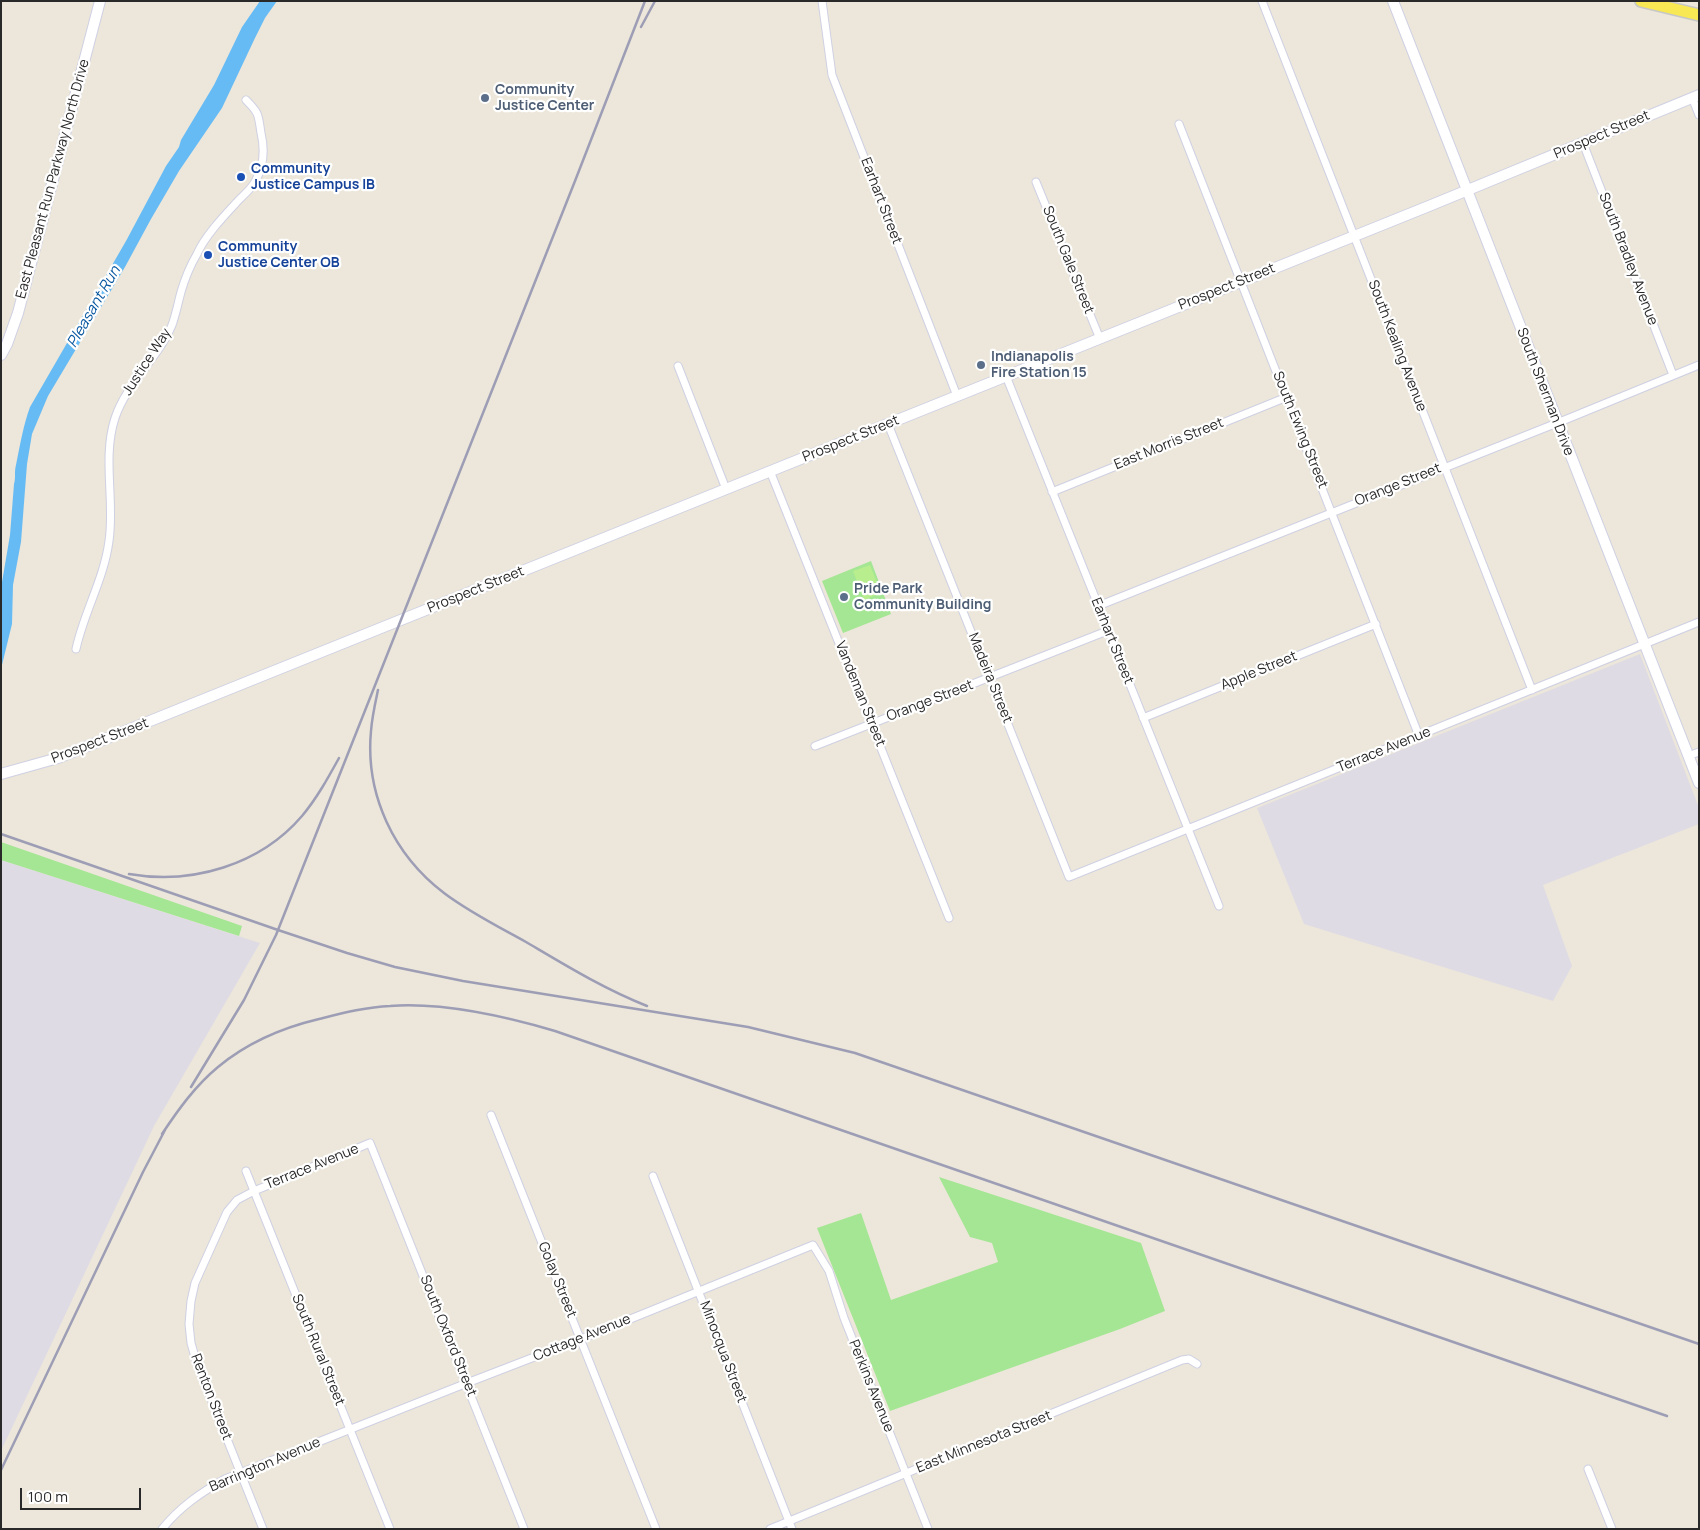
<!DOCTYPE html>
<html>
<head>
<meta charset="utf-8">
<style>
  body { margin:0 }
  #map { position:relative; width:1700px; height:1530px; overflow:hidden; background:#ece7da; font-family:Manrope,sans-serif }
  canvas { display:block }
  .frame { position:absolute; inset:0; border:2px solid #292929; pointer-events:none }
  .scale { position:absolute; left:20px; top:1488px; width:121px; height:22px; box-sizing:border-box; border:2px solid #292929; border-top:0; padding-left:6px; font-size:15px; line-height:18px; white-space:nowrap; color:#292929; -webkit-text-stroke:4px #fff; paint-order:stroke }
</style>
</head>
<body>
<div id="map">
<canvas width="1700" height="1530"></canvas>
<div class="frame"></div>
<div class="scale">100 m</div>
</div>
<script>
const context = document.querySelector('canvas').getContext('2d');
context.lineJoin = 'round';
function fillPath(path, color) { context.fillStyle = color; context.fill(path, 'evenodd'); }
function strokePath(path, color, width, dash) { context.strokeStyle = color; context.lineWidth = width; context.lineCap = dash ? 'butt' : 'round'; context.setLineDash(dash || []); context.stroke(path); }
function drawText(font, color, halo, rows, align = 'center') {
  context.font = font + ' Manrope,sans-serif'; context.lineWidth = 4.5; context.setLineDash([]); context.textBaseline = 'middle'; context.strokeStyle = halo; context.fillStyle = color; for (const [text, x, y, turn = 0] of rows) {
    context.save(); context.translate(x, y); context.rotate((+turn || 0) * Math.PI / 180); context.textAlign = isNaN(turn) ? turn : align; if (halo) context.strokeText(text, 0, 0); context.fillText(text, 0, 0); context.restore();
  }
}
const industrial = new Path2D(`
  M1640,654L1699,808V824L1543,885L1572,966L1553,1001L1304,924L1257,808Z
  M1,860L260,943L154,1126L1,1451Z`);
const green = new Path2D(`
  M871,561L891,614L843,633L822,581Z
  M1,842L242,926L239,936L1,860Z
  M939,1177L1141,1243L1165,1311L1120,1329L890,1411L817,1228L861,1213L891,1300L998,1262L992,1243L970,1237Z`);
const pitch = new Path2D(`
  M870,565L881,593L864,600L853,571Z`);
const water = new Path2D(`
  M260,1H277L265,18L255,38L222,108L179,171L151,219L125,267L48,396L32,434L27,464L21,542L13,585L12,624L1,669V588L10,535L14,484C16,477 14,472 16,465C20,446 23,426 30,407L126,241L166,166L179,147L181,140L214,85L242,27Z`);
const street = new Path2D(`
  M822,1L832,75L957,396
  M1262,1L1532,690
  M1692,97L1699,115
  M1179,124L1419,736
  M1583,143L1673,375
  M1036,182L1100,339
  M678,366L726,489
  M1006,376L1219,906
  M888,424L1069,877L1699,622
  M770,471L949,918
  M1052,492L1287,397
  M1098,606L1567,419L1699,365
  M76,649C84,612 104,579 109,541C115,500 102,458 115,418C127,382 158,359 172,325C176,314 178,303 181,292C185,278 190,266 197,254C205,236 223,217 236,203C242,196 252,189 256,180C264,165 265,150 261,133C258,115 260,114 246,100
  M1143,718L1376,624
  M815,746L1107,631
  M1688,756L1699,752
  M491,1115L656,1529
  M246,1171L390,1529
  M653,1176L792,1529
  M1588,1469L1612,1529
  M162,1529C180,1507 200,1493 225,1479L467,1383L581,1339L813,1245L829,1271L844,1318L928,1529
  M263,1529L197,1364L191,1343L189,1324L191,1301L195,1283L227,1212L237,1200L254,1191L370,1143L524,1529
  M770,1529L1182,1360L1189,1359L1197,1364`);
const secondary = new Path2D(`
  M1393,1L1699,783
  M1,355L7,344L18,313L100,1
  M1,774L58,758L1429,206L1699,95`);
const primary = new Path2D(`
  M1641,1L1699,15`);
const rail = new Path2D(`
  M641,27L655,1
  M378,690C375,704 372,717 371,731C365,795 394,855 444,893C469,912 499,927 526,942C565,965 604,989 647,1006
  M1,834L278,930L347,953L395,967L463,981L748,1027L855,1053L1699,1344
  M129,874C192,885 260,865 302,816C317,798 328,778 339,758
  M191,1087L244,1000L276,935L575,181L645,1
  M162,1134C178,1110 195,1086 218,1067C248,1042 281,1028 319,1019C343,1013 366,1007 390,1006C443,1002 504,1016 555,1031L1667,1416
  M1,1470L143,1172L165,1130`);
const markers = [
  [485,98,5,"#5c6f8a"],
  [241,177,5,"#1a4fb4"],
  [208,255,5,"#1a4fb4"],
  [981,365,5,"#5c6f8a"],
  [844,597,5,"#5c6f8a"]
];
const serviceNames = [
  ["Community",495,90],
  ["Justice Center",495,106],
  ["Indianapolis",991,357],
  ["Fire Station 15",991,373],
  ["Pride Park",854,589],
  ["Community Building",854,605]
];
const streetNames = [
  ["Prospect Street",1602,135,-23],
  ["East Pleasant Run Parkway North Drive",53,179,-75],
  ["Earhart Street",881,201,69],
  ["South Bradley Avenue",1628,259,69],
  ["South Gale Street",1068,260,68],
  ["Prospect Street",1227,287,-22],
  ["South Kealing Avenue",1397,346,69],
  ["Justice Way",147,362,-57],
  ["South Sherman Drive",1545,392,69],
  ["South Ewing Street",1300,430,68],
  ["Prospect Street",851,439,-22],
  ["East Morris Street",1169,444,-22],
  ["Orange Street",1398,485,-22],
  ["Prospect Street",476,590,-22],
  ["Earhart Street",1112,641,68],
  ["Apple Street",1259,671,-22],
  ["Madeira Street",990,678,68],
  ["Vandeman Street",860,694,68],
  ["Orange Street",930,701,-21],
  ["Prospect Street",100,741,-21],
  ["Terrace Avenue",1384,750,-22],
  ["Terrace Avenue",312,1167,-22],
  ["Golay Street",557,1280,68],
  ["South Oxford Street",448,1336,68],
  ["Cottage Avenue",582,1338,-22],
  ["South Rural Street",318,1350,68],
  ["Minocqua Street",723,1352,69],
  ["Perkins Avenue",871,1386,68],
  ["Renton Street",211,1397,69],
  ["East Minnesota Street",984,1442,-22],
  ["Barrington Avenue",265,1465,-23]
];
const transitNames = [
  ["Community",251,169],
  ["Justice Campus IB",251,185],
  ["Community",218,247],
  ["Justice Center OB",218,263]
];
const waterNames = [
  ["Pleasant Run",94,307,-60]
];
fillPath(industrial, '#dfdbe4');
fillPath(green, '#a4e693');
fillPath(pitch, '#b8ee8e');
fillPath(water, '#67bbf4');
strokePath(street, '#cfd0e3', 9);
strokePath(secondary, '#cfd0e3', 12);
strokePath(primary, '#c7c7c7', 14);
strokePath(street, '#fff', 7);
strokePath(secondary, '#fff', 10);
strokePath(primary, '#f8e854', 11);
strokePath(rail, '#9d9db5', 2.5);
for (const [x, y, r, color] of markers) { const dot = new Path2D(); dot.arc(x, y, r, 0, 2 * Math.PI); context.fillStyle = color; context.fill(dot); strokePath(dot, '#fff', 2); }
drawText('bold 14px', '#4e5e75', '#fff', serviceNames, 'left');
drawText('14px', '#292929', '#fff', streetNames);
drawText('bold 14px', '#164399', '#fff', transitNames, 'left');
drawText('italic 15px', '#0656a0', '#fff', waterNames);
</script>
</body>
</html>
